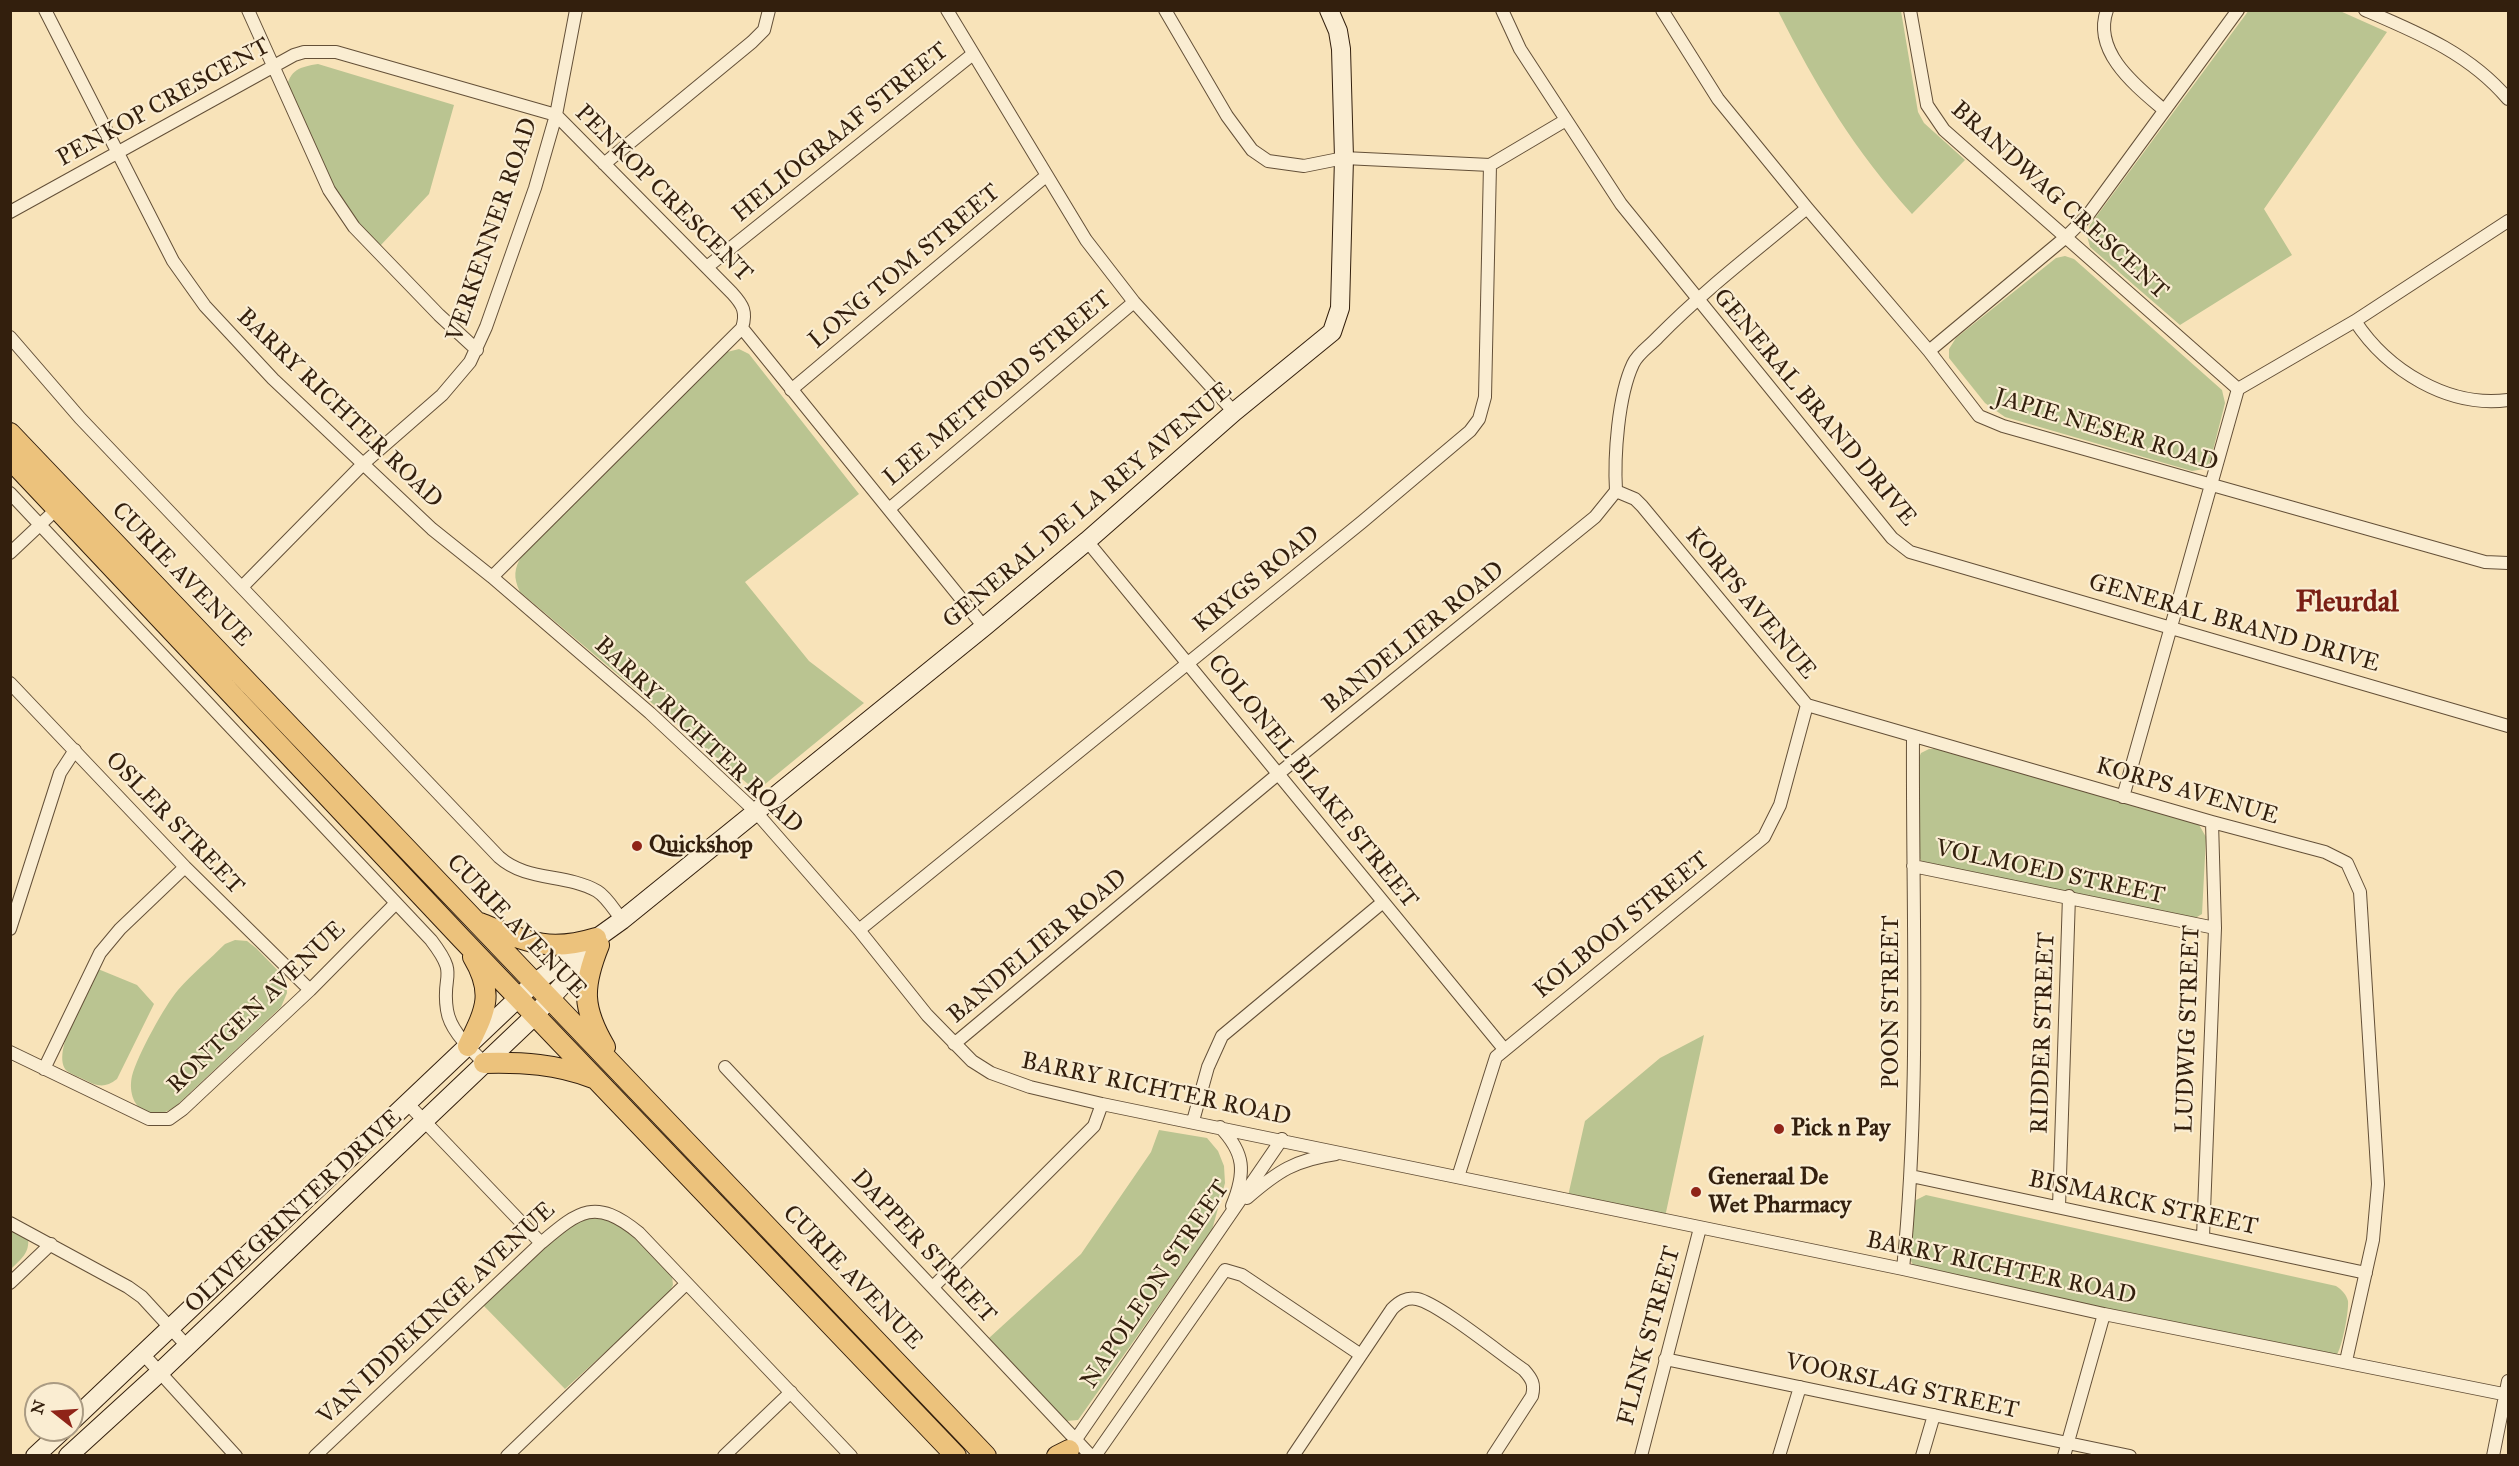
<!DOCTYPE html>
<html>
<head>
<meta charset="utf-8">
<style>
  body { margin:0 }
  #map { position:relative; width:2519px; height:1466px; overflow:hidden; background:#f8e3b9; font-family:"IM FELL Great Primer",serif }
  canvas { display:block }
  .frame { position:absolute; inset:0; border:12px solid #331f0d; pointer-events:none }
  .north { position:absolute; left:24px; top:1382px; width:60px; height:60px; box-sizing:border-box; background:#faedd2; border:2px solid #aa9b83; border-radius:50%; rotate:287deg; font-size:16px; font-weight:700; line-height:24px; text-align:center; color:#331f0d }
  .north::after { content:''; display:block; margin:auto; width:21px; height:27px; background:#8f2418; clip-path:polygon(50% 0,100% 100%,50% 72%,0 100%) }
</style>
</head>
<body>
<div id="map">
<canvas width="2519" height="1466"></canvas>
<div class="frame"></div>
<div class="north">N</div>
</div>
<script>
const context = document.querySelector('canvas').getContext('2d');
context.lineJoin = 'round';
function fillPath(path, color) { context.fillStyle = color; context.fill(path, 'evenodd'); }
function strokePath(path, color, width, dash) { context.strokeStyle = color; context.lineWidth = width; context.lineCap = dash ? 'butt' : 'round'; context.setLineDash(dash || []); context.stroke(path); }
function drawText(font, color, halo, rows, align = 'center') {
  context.font = font + ' "IM FELL Great Primer",serif'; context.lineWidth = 4.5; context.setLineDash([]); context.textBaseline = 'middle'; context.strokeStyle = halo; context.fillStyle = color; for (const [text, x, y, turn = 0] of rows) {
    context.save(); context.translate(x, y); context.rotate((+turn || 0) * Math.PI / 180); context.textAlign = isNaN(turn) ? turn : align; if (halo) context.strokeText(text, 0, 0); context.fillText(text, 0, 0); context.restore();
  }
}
const green = new Path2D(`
  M2249,10L2340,11L2387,32L2264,209L2292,255L2180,325L2090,247L2087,236L2090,225Z
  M1778,11H1901L1918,112L1924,123L1965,160L1912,214C1854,150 1817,88 1778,11Z
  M318,64L454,105L429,194L380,246L341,206L286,90C290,69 300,67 318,64Z
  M2065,256L2074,259L2222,390L2225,403L2210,462L2204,469L2192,471L2005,417L1985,403L1949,358V349L1956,338L2056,258Z
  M739,349L749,354L859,494L745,582L809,661L864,703L764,785L748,784L520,592C513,577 514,569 522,555L727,352Z
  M1929,749H1938L2198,823L2206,837L2202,914L2192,920L1923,864L1918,855V760L1921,753Z
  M235,940L247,941L256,948L286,979L287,993L281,1007L176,1106C166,1113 157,1116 146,1112C132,1106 129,1089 132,1076C137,1056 165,1005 178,990C193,973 210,959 225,944Z
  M98,969L137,985L154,1004L117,1079C104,1089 97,1086 83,1079C79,1077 71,1074 67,1071C49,1054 89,988 98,969Z
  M1704,1035L1665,1217L1568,1196L1585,1121L1660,1058Z
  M1159,1130L1207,1138L1218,1151L1224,1166L1225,1183L1212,1230L1078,1420L1066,1421L989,1338L1081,1254L1151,1152Z
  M1926,1195L2336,1286C2342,1290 2346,1294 2348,1301C2349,1311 2342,1349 2336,1356C2332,1360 2328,1360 2323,1362L1913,1265L1909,1257L1914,1201Z
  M596,1215C629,1224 649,1252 672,1276L673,1285L667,1296L565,1389L483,1305L567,1226Z
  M11,1225L28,1238C30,1253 21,1259 11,1269Z`);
const street = new Path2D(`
  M45,10L173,261L205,306L273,379L432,529L492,577L650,713L755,811L859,930L927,1015L972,1061L991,1073L1030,1087L1102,1104L1903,1269L2104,1314L2508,1395
  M248,10L329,190L354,227L439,315L477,350
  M947,10L1086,240L1134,302L1234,412
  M1165,10L1227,116L1252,150L1268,161L1304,166L1344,158L1490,165L1566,120
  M1502,10L1520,49L1621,204L1892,538L1910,552L2508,726
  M1662,10L1718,99L1807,208L1929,351L1979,416L2003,426L2485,562L2508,563
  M1910,10L1927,105L1944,130L2238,389
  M2107,10C2092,52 2136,86 2164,110
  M2365,10C2419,33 2470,54 2508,99
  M604,164L752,42L764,30L769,10
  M10,212L294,55L304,52H336L556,115L732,293C743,305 747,312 742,328L492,577
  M707,267L973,54
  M2355,321C2387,370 2448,408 2508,400
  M742,328L984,627
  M10,337L80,418L499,857C527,882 565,873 597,891C607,897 614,910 622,920
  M1929,351L2066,237L2088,215L2238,10
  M791,390L1046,176
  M1616,491L1635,499L1642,506L1807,705L2212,822L2325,852L2347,863L2360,892L2378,1184L2373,1240L2346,1361
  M10,493L431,940C460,978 441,972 447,1010C450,1031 470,1048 484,1063
  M889,509L1134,302
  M1087,541L1504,1049
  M10,553L61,505
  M243,586L364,463L442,395L470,362L486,327L535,188L556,115L576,10
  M10,683L185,867L310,990
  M2123,797L2238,389L2355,321L2508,221
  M1913,866L2215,928
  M10,929L60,773L75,750
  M859,930L1362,522L1470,431L1479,419L1485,397L1490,165
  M954,1044L1278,774L1595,517L1616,491C1614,456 1618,396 1633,364C1638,353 1650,346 1658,337C1704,290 1757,250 1807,208
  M10,1052L149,1119H169L183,1109L310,990L395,904
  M725,1067L1091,1456
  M44,1069L100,953L120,929L185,867
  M408,1104L541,1243
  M1193,1121L1208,1067L1222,1036L1383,902
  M1220,1127C1245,1153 1246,1172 1232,1206
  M1911,1176L2366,1273
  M1458,1177L1496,1057L1764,837L1780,805L1807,705
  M1247,1198C1278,1171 1295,1160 1336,1154
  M2059,1207L2069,896
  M10,1223L128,1287L142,1297L187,1346
  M2203,1237L2215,928L2212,822
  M1903,1269C1921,1092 1912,913 1913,736
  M10,1283L51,1244
  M933,1287L1094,1126L1102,1104
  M144,1355L236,1456
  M1665,1359L2130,1456
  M1072,1445L1282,1139
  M315,1456L541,1243C579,1211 595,1197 639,1233L851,1456
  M507,1456L686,1284
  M724,1456L791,1392
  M1095,1456L1225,1270L1242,1275L1361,1355
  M1293,1456L1392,1309C1399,1302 1406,1297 1417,1299C1438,1303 1502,1355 1524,1370C1532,1379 1535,1384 1532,1396L1493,1456
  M1641,1456L1700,1228
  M1779,1456L1800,1387
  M1922,1456L1934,1415
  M2064,1456L2104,1314
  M2493,1456L2508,1381`);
const secondary = new Path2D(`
  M72,1421L534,983L622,920L984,627L1087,541L1234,412L1332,332L1340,308L1344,158L1341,49L1338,31L1329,10
  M35,1456L63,1430
  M68,1456L159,1373L528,1022L599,946`);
const primary = new Path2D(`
  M10,433L986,1456
  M10,459L461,938L956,1456
  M480,923C526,941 547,953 596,938
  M599,945C582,987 582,1008 605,1047
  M468,1046C485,1011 495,994 473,957
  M484,1063C522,1062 557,1064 593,1078
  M1057,1456L1069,1450`);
const markers = [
  [637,846,6,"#8f2418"],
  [1779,1129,6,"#8f2418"],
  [1696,1192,6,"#8f2418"]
];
const streetNames = [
  ["PENKOP CRESCENT",164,103,-29],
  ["HELIOGRAAF STREET",841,133,-39],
  ["PENKOP CRESCENT",663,194,45],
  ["BRANDWAG CRESCENT",2059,201,42],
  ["VERKENNER ROAD",493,230,-71],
  ["LONG TOM STREET",905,267,-40],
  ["LEE METFORD STREET",998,389,-40],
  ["GENERAL BRAND DRIVE",1814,408,50],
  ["BARRY RICHTER ROAD",339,409,44],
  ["JAPIE NESER ROAD",2106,431,17],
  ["GENERAL DE LA REY AVENUE",1088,506,-40],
  ["CURIE AVENUE",181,575,46],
  ["KRYGS ROAD",1257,580,-39],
  ["KORPS AVENUE",1750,604,50],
  ["GENERAL BRAND DRIVE",2234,624,16],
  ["BANDELIER ROAD",1414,638,-39],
  ["BARRY RICHTER ROAD",698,736,43],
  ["COLONEL BLAKE STREET",1312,782,51],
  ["KORPS AVENUE",2187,792,16],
  ["OSLER STREET",174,824,46],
  ["VOLMOED STREET",2050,873,12],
  ["KOLBOOI STREET",1622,926,-39],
  ["CURIE AVENUE",516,927,46],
  ["BANDELIER ROAD",1038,947,-40],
  ["POON STREET",1892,1002,-90],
  ["RONTGEN AVENUE",257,1008,-44],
  ["LUDWIG STREET",2189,1029,-88],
  ["RIDDER STREET",2044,1033,-88],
  ["BARRY RICHTER ROAD",1156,1090,12],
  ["BISMARCK STREET",2143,1204,12],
  ["OLIVE GRINTER DRIVE",294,1212,-43],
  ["DAPPER STREET",923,1247,47],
  ["BARRY RICHTER ROAD",2001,1269,12],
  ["CURIE AVENUE",852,1278,46],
  ["NAPOLEON STREET",1156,1285,-56],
  ["VAN IDDEKINGE AVENUE",437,1314,-43],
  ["FLINK STREET",1650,1336,-75],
  ["VOORSLAG STREET",1902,1387,12]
];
const poiNames = [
  ["Quickshop",649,846],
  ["Pick n Pay",1791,1129],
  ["Generaal De",1708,1178],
  ["Wet Pharmacy",1708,1206]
];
const districtNames = [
  ["Fleurdal",2347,604]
];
fillPath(green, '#bac491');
strokePath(street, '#645038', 14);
strokePath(secondary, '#331f0d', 20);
strokePath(primary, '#331f0d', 22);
strokePath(street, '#faedd2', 12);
strokePath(secondary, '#faedd2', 18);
strokePath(primary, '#ecc27c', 20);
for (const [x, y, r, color] of markers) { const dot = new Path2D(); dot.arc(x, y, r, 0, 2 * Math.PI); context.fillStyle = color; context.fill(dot); strokePath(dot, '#faedd2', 2); }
drawText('24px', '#331f0d', '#faedd2', streetNames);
drawText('bold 24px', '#331f0d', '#faedd2', poiNames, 'left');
drawText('bold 30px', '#7a1f14', '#faedd2', districtNames);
</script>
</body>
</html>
